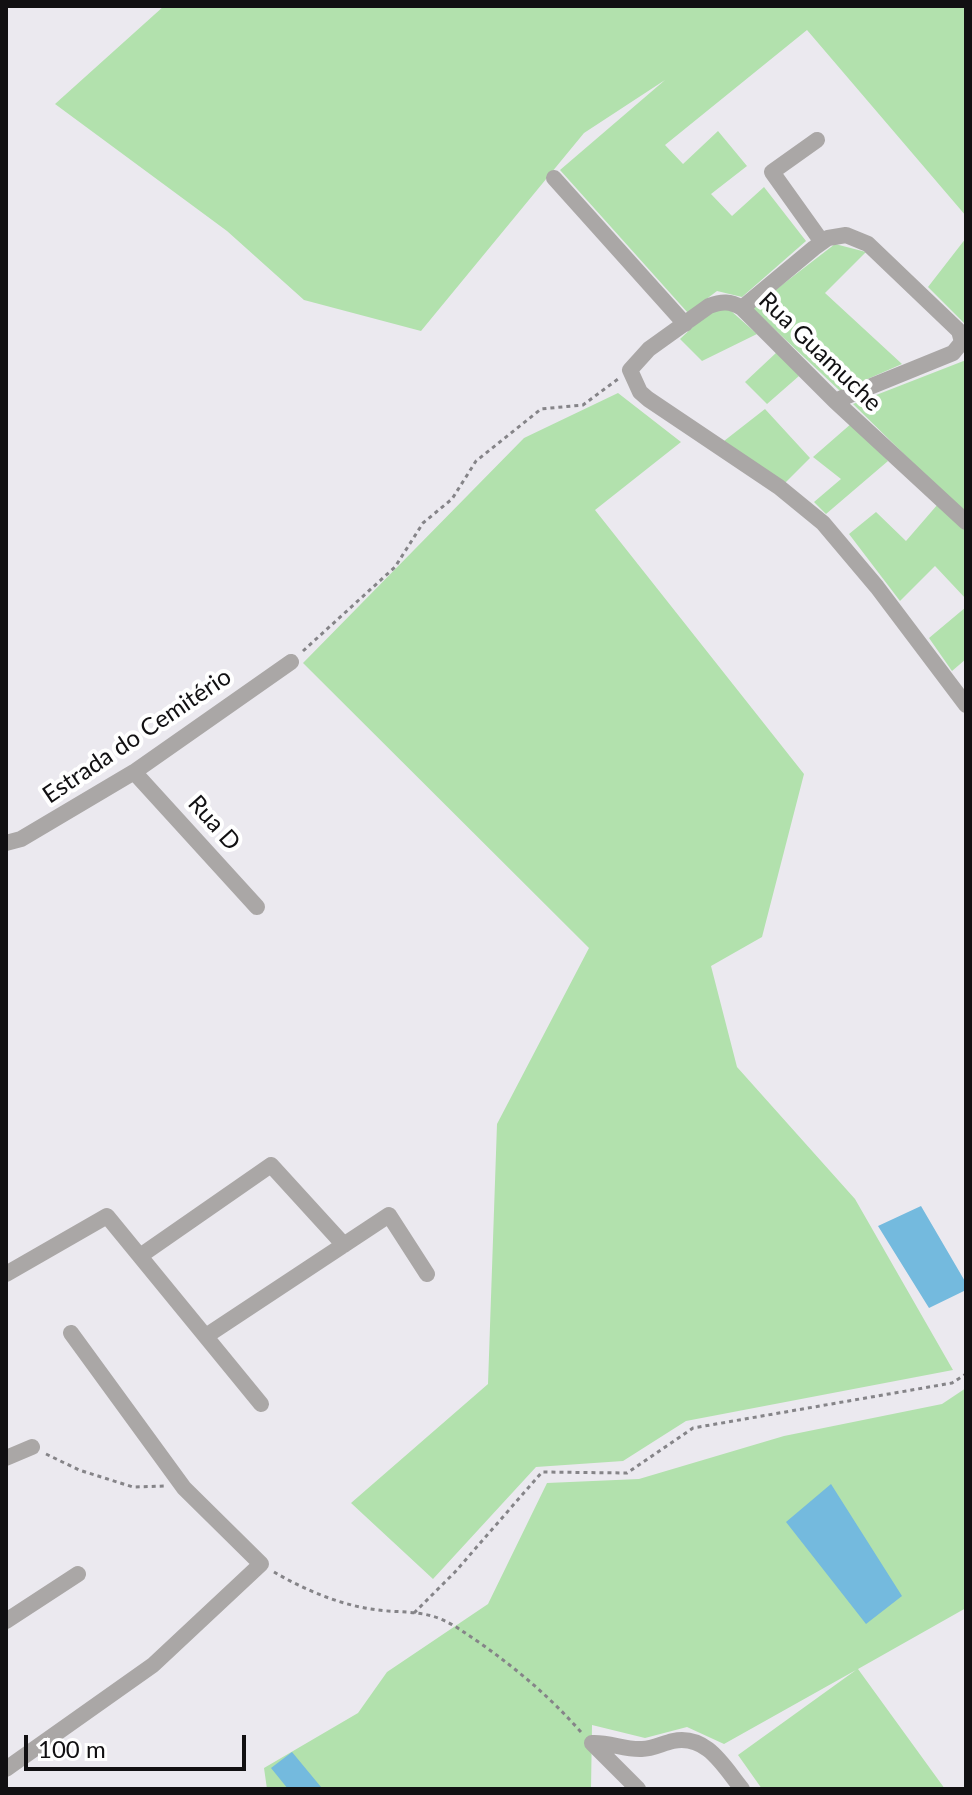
<!DOCTYPE html>
<html>
<head>
<meta charset="utf-8">
<style>
  body { margin:0 }
  #map { position:relative; width:972px; height:1795px; overflow:hidden; background:#ebe9ef; font-family:Lato,sans-serif }
  canvas { display:block }
  .frame { position:absolute; inset:0; border:8px solid #111012; pointer-events:none }
  .scale { position:absolute; left:24px; top:1735px; width:222px; height:36px; box-sizing:border-box; border:4px solid #111012; border-top:0; padding-left:10px; font-size:24px; line-height:28px; white-space:nowrap; color:#111012; -webkit-text-stroke:6px #fff; paint-order:stroke }
</style>
</head>
<body>
<div id="map">
<canvas width="972" height="1795"></canvas>
<div class="frame"></div>
<div class="scale">100 m</div>
</div>
<script>
const context = document.querySelector('canvas').getContext('2d');
context.lineJoin = 'round';
function fillPath(path, color) { context.fillStyle = color; context.fill(path, 'evenodd'); }
function strokePath(path, color, width, dash) { context.strokeStyle = color; context.lineWidth = width; context.lineCap = dash ? 'butt' : 'round'; context.setLineDash(dash || []); context.stroke(path); }
function drawText(font, color, halo, rows, align = 'center') {
  context.font = font + ' Lato,sans-serif'; context.lineWidth = 8; context.setLineDash([]); context.textBaseline = 'middle'; context.strokeStyle = halo; context.fillStyle = color; for (const [text, x, y, turn = 0] of rows) {
    context.save(); context.translate(x, y); context.rotate((+turn || 0) * Math.PI / 180); context.textAlign = isNaN(turn) ? turn : align; if (halo) context.strokeText(text, 0, 0); context.fillText(text, 0, 0); context.restore();
  }
}
const green = new Path2D(`
  M164,6H966V216L807,30L665,145L683,164L718,131L747,166L711,194L732,216L764,187L806,241L742,297L717,291L688,313L560,170L665,80L584,133L421,331L304,300L227,231L55,104Z
  M966,238V325L928,287Z
  M835,244L866,252L825,293L902,364L840,391L752,308Z
  M712,309L730,310L757,334L702,361L680,339Z
  M777,352L799,376L767,404L745,382Z
  M966,360V515L853,404Z
  M618,393L681,442L595,510L804,774L762,937L711,966L737,1067L855,1199L953,1370L686,1421L623,1461L536,1467L433,1579L351,1503L488,1384L497,1124L589,948L303,663L524,438Z
  M765,409L810,458L785,483L724,441Z
  M852,423L888,461L826,514L814,502L841,479L813,457Z
  M938,504L966,531V599L935,566L900,601L849,534L876,512L906,541Z
  M966,607V659L952,671L929,638Z
  M966,1388V1608L858,1669L945,1789H762L738,1755L856,1670L724,1744L687,1727L645,1738L592,1725L591,1789H267L264,1768L358,1713L387,1672L488,1604L547,1483L639,1479L784,1436L942,1404Z`);
const water = new Path2D(`
  M921,1206L966,1283V1290L929,1308L878,1226Z
  M831,1484L902,1596L866,1624L786,1522Z
  M292,1752L321,1787L319,1789H288L271,1768Z`);
const path = new Path2D(`
  M303,651L395,567L423,523L452,499L476,461L541,409L583,405L618,379
  M46,1454L79,1470L133,1487L164,1486
  M274,1572C303,1589 338,1604 371,1609C393,1613 417,1610 438,1618C454,1624 466,1634 480,1643C518,1670 550,1697 581,1732
  M414,1613L455,1572L542,1472L627,1473L693,1428L952,1383L966,1374`);
const street = new Path2D(`
  M817,140L772,172L822,242
  M554,178L685,324
  M742,308L814,248L828,238L846,235L868,244L959,331L962,342L953,353L835,401
  M966,522L835,401L742,308C730,301 722,301 709,306L649,349L630,370L640,392L648,399L779,487L823,523L877,587L966,705
  M134,772L257,907
  M6,843L21,839L134,772L291,662
  M140,1256L271,1165L344,1245
  M6,1274L107,1216L261,1404
  M206,1336L389,1215L427,1274
  M6,1458L32,1447
  M6,1621L78,1574
  M592,1743C609,1742 625,1750 642,1749C653,1749 663,1743 673,1741C707,1734 724,1767 742,1789
  M592,1743L638,1789
  M6,1769L153,1665L261,1564L184,1488L71,1333`);
const streetNames = [
  ["Rua Guamuche",820,352,44],
  ["Estrada do Cemitério",137,736,-34],
  ["Rua D",214,823,48]
];
fillPath(green, '#b2e1ad');
fillPath(water, '#74bade');
strokePath(path, '#858488', 3, [4, 4]);
strokePath(street, '#aaa7a6', 16);
drawText('24px', '#111012', '#fff', streetNames);
</script>
</body>
</html>
